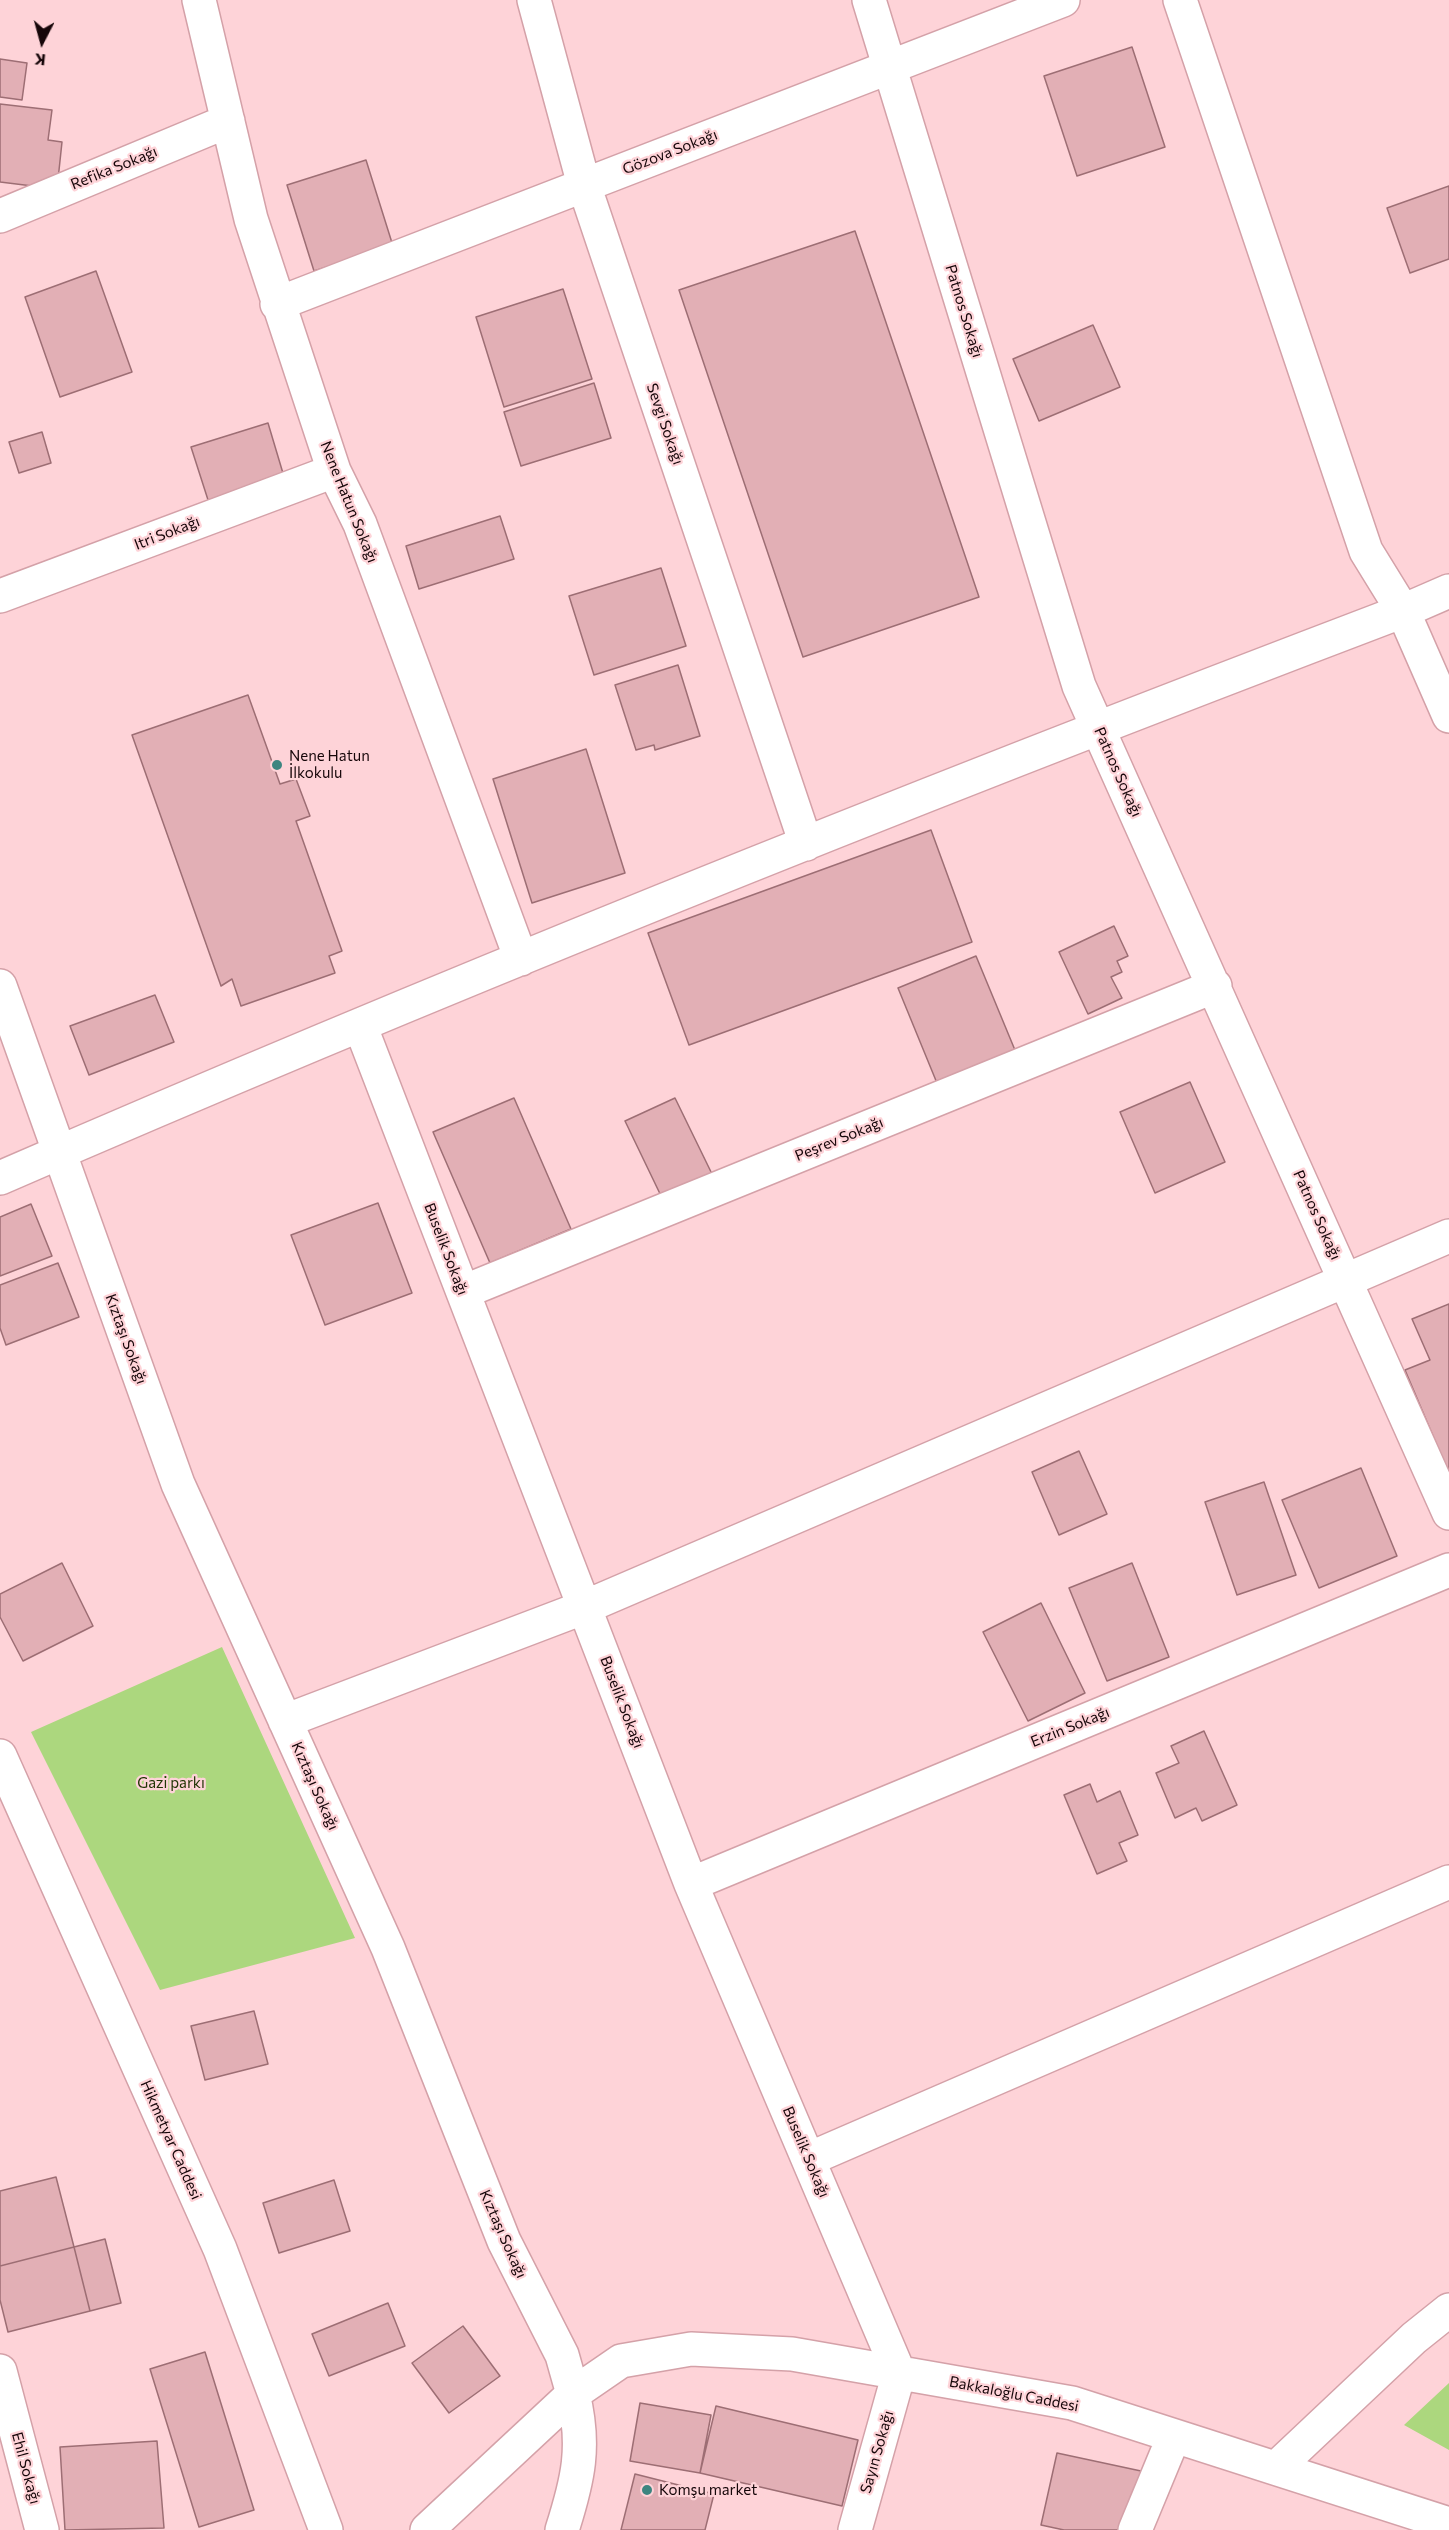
<!DOCTYPE html>
<html>
<head>
<meta charset="utf-8">
<style>
  body { margin:0 }
  #map { position:relative; width:1449px; height:2530px; overflow:hidden; background:#fed3d8; font-family:Commissioner,sans-serif }
  canvas { display:block }
  .north { position:absolute; left:12px; top:12px; width:60px; height:60px; -webkit-text-stroke:4px #fed3d8; paint-order:stroke; rotate:186deg; font-size:16px; font-weight:700; line-height:24px; text-align:center; color:#160609 }
  .north::after { content:''; display:block; margin:auto; width:21px; height:27px; background:#160609; clip-path:polygon(50% 0,100% 100%,50% 72%,0 100%) }
</style>
</head>
<body>
<div id="map">
<canvas width="1449" height="2530"></canvas>
<div class="north">K</div>
</div>
<script>
const context = document.querySelector('canvas').getContext('2d');
context.lineJoin = 'round';
function fillPath(path, color) { context.fillStyle = color; context.fill(path, 'evenodd'); }
function strokePath(path, color, width, dash) { context.strokeStyle = color; context.lineWidth = width; context.lineCap = dash ? 'butt' : 'round'; context.setLineDash(dash || []); context.stroke(path); }
function drawText(font, color, halo, rows, align = 'center') {
  context.font = font + ' Commissioner,sans-serif'; context.lineWidth = 4.5; context.setLineDash([]); context.textBaseline = 'middle'; context.strokeStyle = halo; context.fillStyle = color; for (const [text, x, y, turn = 0] of rows) {
    context.save(); context.translate(x, y); context.rotate((+turn || 0) * Math.PI / 180); context.textAlign = isNaN(turn) ? turn : align; if (halo) context.strokeText(text, 0, 0); context.fillText(text, 0, 0); context.restore();
  }
}
const green = new Path2D(`
  M222,1647L355,1938L160,1990L31,1732Z
  M1449,2383V2450L1404,2425Z`);
const building = new Path2D(`
  M1132,47L1165,147L1077,176L1044,76Z
  M0,59L27,63L22,100L0,97Z
  M0,104L52,110L48,140L62,142L57,189L0,182Z
  M366,160L393,246L314,271L287,185Z
  M1449,186V259L1410,273L1387,208Z
  M855,231L979,597L803,657L679,290Z
  M96,271L132,372L60,397L25,297Z
  M563,289L592,379L504,407L476,317Z
  M1093,325L1120,387L1039,421L1013,359Z
  M594,383L611,438L521,466L504,412Z
  M268,423L285,480L209,503L191,447Z
  M42,432L51,463L19,473L9,442Z
  M500,516L514,559L419,589L406,546Z
  M661,568L686,646L594,675L569,596Z
  M678,665L700,736L655,750L654,745L636,750L615,685Z
  M248,695L280,784L296,779L310,816L296,821L342,951L329,956L335,973L241,1006L232,979L221,986L132,735Z
  M586,749L625,873L532,903L493,779Z
  M931,830L972,942L689,1045L648,933Z
  M1114,926L1128,956L1117,961L1122,972L1111,977L1122,998L1088,1014L1059,952Z
  M976,956L1017,1055L939,1088L898,988Z
  M155,995L174,1042L89,1075L70,1026Z
  M1190,1082L1225,1162L1155,1193L1120,1112Z
  M514,1098L571,1229L490,1263L433,1132Z
  M675,1098L713,1176L663,1200L625,1121Z
  M378,1203L412,1293L325,1325L291,1235Z
  M31,1204L52,1256L0,1276V1217Z
  M58,1263L79,1317L6,1345L0,1328V1285Z
  M1449,1304V1474L1405,1370L1430,1360L1412,1319Z
  M1079,1451L1107,1514L1059,1535L1032,1472Z
  M1361,1468L1397,1556L1319,1588L1282,1500Z
  M1264,1482L1296,1575L1237,1595L1205,1502Z
  M62,1563L93,1626L23,1661L0,1617V1594Z
  M1132,1563L1169,1657L1107,1681L1069,1588Z
  M1041,1603L1085,1693L1028,1721L983,1632Z
  M1204,1731L1237,1805L1202,1821L1196,1808L1175,1818L1156,1773L1179,1763L1171,1746Z
  M1090,1784L1097,1802L1120,1791L1138,1835L1119,1843L1127,1861L1097,1874L1064,1795Z
  M254,2011L268,2064L205,2080L191,2026Z
  M56,2177L74,2247L0,2266V2191Z
  M334,2180L350,2231L279,2253L263,2203Z
  M105,2239L121,2303L90,2311L74,2247Z
  M74,2247L90,2311L8,2332L0,2300V2266Z
  M388,2303L405,2346L329,2376L312,2334Z
  M463,2326L500,2376L449,2413L412,2363Z
  M205,2352L254,2510L199,2527L150,2369Z
  M640,2403L711,2415L700,2473L630,2461Z
  M716,2406L858,2440L842,2506L700,2473Z
  M157,2441L164,2528L65,2530L60,2447Z
  M1057,2453L1141,2471L1128,2530H1064L1041,2525Z
  M635,2474L714,2494L705,2530H621Z`);
const minor = new Path2D(`
  M199,0L251,219L334,471L360,524L521,959
  M534,0L584,185L806,844
  M869,0L1079,686L1449,1513
  M1180,0L1366,551L1403,611L1449,716
  M0,216L228,121
  M277,304L1063,0
  M0,596L334,471
  M0,986L178,1484L388,1948L504,2241L562,2355L573,2394L427,2530
  M360,1025L691,1884L899,2373L855,2530
  M0,1178C462,977 932,790 1403,611L1449,591
  M463,1292L1215,986
  M285,1721L585,1607L1449,1236
  M0,1756L220,2249L326,2530
  M691,1884L1449,1570
  M809,2159L1449,1882
  M0,2371L42,2530
  M1276,2468L1414,2338L1449,2310
  M562,2530C578,2480 586,2446 573,2394L621,2361L691,2349L792,2354L1072,2403L1449,2524
  M1135,2530L1174,2436`);
const markers = [
  [277,765,6,"#3d8580"],
  [647,2490,6,"#3d8580"]
];
const streetNames = [
  ["Gözova Sokağı",670,152,-21],
  ["Refika Sokağı",114,168,-22],
  ["Patnos Sokağı",964,311,73],
  ["Sevgi Sokağı",665,424,71],
  ["Nene Hatun Sokağı",349,502,68],
  ["Itri Sokağı",167,533,-21],
  ["Patnos Sokağı",1118,772,66],
  ["Peşrev Sokağı",839,1139,-22],
  ["Patnos Sokağı",1317,1215,66],
  ["Buselik Sokağı",446,1249,69],
  ["Kıztaşı Sokağı",126,1339,70],
  ["Buselik Sokağı",622,1702,69],
  ["Erzin Sokağı",1070,1727,-22],
  ["Kıztaşı Sokağı",315,1786,66],
  ["Hikmetyar Caddesi",171,2140,66],
  ["Buselik Sokağı",806,2152,67],
  ["Kıztaşı Sokağı",503,2234,66],
  ["Bakkaloğlu Caddesi",1014,2394,11],
  ["Sayın Sokağı",877,2452,-74],
  ["Ehil Sokağı",26,2468,75]
];
const poiNames = [
  ["Nene Hatun",289,756],
  ["İlkokulu",289,773],
  ["Komşu market",659,2490]
];
const parkNames = [
  ["Gazi parkı",171,1783]
];
fillPath(green, '#acd77e');
fillPath(building, '#e2afb5');
strokePath(building, '#9d6e74', 1.5);
strokePath(minor, '#d4a1a8', 36);
strokePath(minor, '#fff', 33);
for (const [x, y, r, color] of markers) { const dot = new Path2D(); dot.arc(x, y, r, 0, 2 * Math.PI); context.fillStyle = color; context.fill(dot); strokePath(dot, '#fed3d8', 2); }
drawText('15px', '#160609', '#fed3d8', streetNames);
drawText('15px', '#160609', '#fed3d8', poiNames, 'left');
drawText('15px', '#213504', '#fed3d8', parkNames);
</script>
</body>
</html>
